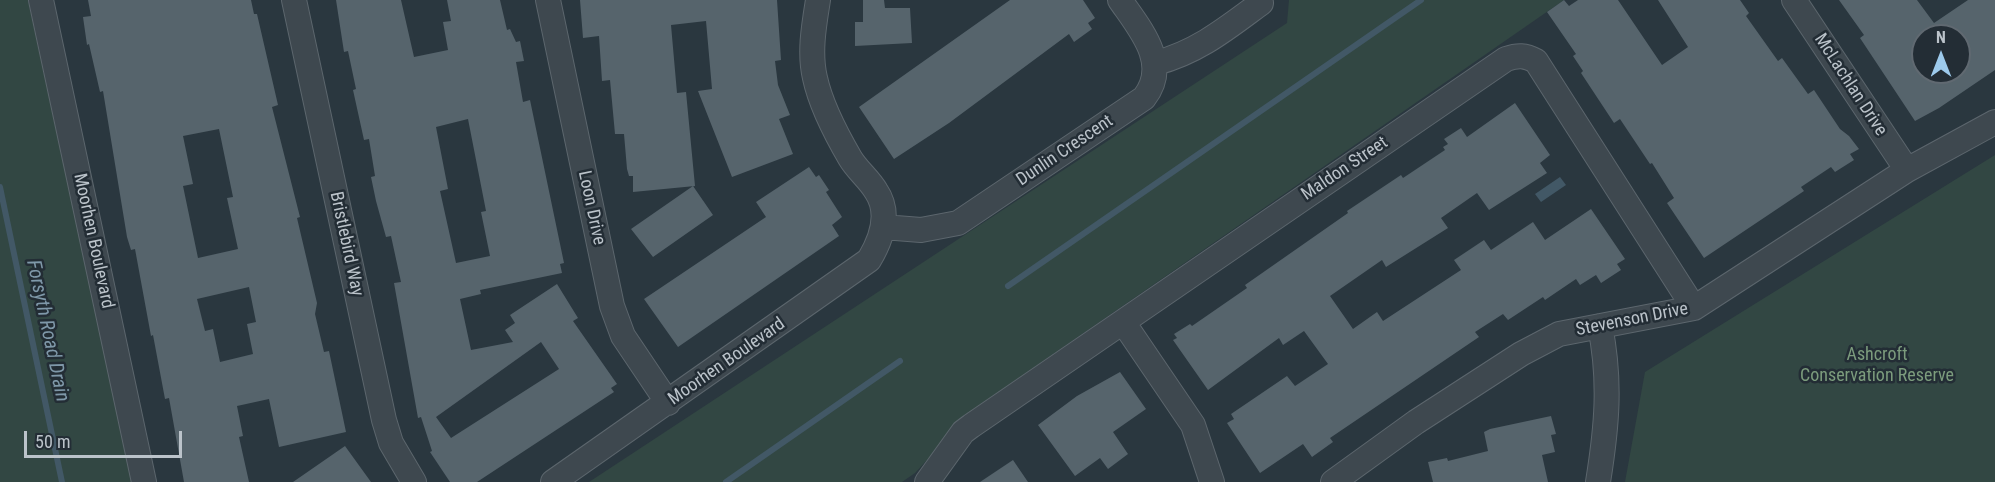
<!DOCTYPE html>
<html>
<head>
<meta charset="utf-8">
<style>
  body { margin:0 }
  #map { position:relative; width:1995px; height:482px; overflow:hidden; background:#2a373f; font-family:"Roboto Condensed",sans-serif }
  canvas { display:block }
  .north { position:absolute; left:1911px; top:24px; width:60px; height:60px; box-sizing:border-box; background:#232d35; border:2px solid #606971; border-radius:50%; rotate:0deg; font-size:16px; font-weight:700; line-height:24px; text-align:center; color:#bbc3ca }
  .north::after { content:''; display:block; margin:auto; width:21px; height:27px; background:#9dcaec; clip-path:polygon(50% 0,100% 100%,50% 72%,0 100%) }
  .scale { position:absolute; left:24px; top:431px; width:158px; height:27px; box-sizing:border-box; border:3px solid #bbc3ca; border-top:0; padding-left:8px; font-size:18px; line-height:21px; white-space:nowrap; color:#bbc3ca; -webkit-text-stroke:4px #232d35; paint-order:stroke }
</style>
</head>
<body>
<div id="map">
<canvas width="1995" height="482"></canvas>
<div class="north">N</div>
<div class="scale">50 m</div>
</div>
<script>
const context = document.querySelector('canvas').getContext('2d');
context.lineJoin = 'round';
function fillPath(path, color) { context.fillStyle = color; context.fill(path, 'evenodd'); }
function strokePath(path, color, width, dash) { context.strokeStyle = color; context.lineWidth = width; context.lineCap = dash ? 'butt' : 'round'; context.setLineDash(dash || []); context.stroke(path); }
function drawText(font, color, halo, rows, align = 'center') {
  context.font = font + ' "Roboto Condensed",sans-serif'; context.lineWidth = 5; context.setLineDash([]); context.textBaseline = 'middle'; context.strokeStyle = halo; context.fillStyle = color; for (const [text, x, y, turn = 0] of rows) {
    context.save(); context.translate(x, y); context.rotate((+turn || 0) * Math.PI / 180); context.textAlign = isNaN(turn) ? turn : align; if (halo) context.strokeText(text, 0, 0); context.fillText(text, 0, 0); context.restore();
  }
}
const green = new Path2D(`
  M0,0H28L132,482H0Z
  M1289,0H1564L974,409L915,473L902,482H589L1287,23Z
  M1995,155V482H1625L1645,372Z`);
const water = new Path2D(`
  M1560,177L1566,185L1541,202L1535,194Z`);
const stream = new Path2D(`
  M0,187L62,482
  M1008,286L1421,0
  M726,482L900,361`);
const building = new Path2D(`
  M88,0H251L254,14H257L278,105L272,107L300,217L297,218L317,303L315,314L324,352L329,351L346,432L279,447L269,399L237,406L243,436L239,437L249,482H184L169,398L165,399L153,335L151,336L135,249L131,250L127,237L103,91L100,92L89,44L87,45L83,17L91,16ZM219,129L233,197L227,198L238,249L198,258L183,186L193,184L183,136ZM249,287L256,322L247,324L253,354L220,362L213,329L205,331L197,299Z
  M336,0H401L414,57L448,50L443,22L451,21L447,0H500L507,30L510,29L516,42L520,41L524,61L516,62L523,102L530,100L564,263L560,264L562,273L480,290L481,294L460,299L471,350L513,342L505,330L515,323L510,315L557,284L578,318L573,321L617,384L611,388L614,392L477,482H450L430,452L432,451L421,417L418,418L394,283L401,282L391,236L386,237L376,201L371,177L375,176L369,139L364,140L353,90L356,89L348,51L344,52ZM468,119L486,211L481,212L490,256L456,263L440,191L448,189L436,127ZM541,342L559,369L451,438L436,417Z
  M580,0H777L781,60L775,61L778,85L790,115L779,119L793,154L732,177L698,91L712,89L706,21L671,25L677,93L686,92L695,186L633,192V176H629L627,169L624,134H615L610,80L602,81L599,36L583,38Z
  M863,0H884L885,8H910L912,43L855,46V22H863Z
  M1010,0H1083L1095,18L1088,23L1092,29L1074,42L1069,34L949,123L894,159L859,107Z
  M1564,0L1569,6L1578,0H1618L1662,65L1688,47L1658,0H1740L1749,13L1746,16L1778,61L1782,58L1808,94L1814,90L1840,129L1849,136L1859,149L1850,154L1854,160L1835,172L1831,167L1801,187L1804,191L1704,258L1667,203L1674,198L1652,163L1650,164L1620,119L1614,123L1581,73L1583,71L1573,56L1576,54L1547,12Z
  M1839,0H1917L1934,23L1968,0H1995V70L1939,108L1915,121L1860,38L1864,35ZM1923,36H1959V72H1923Z
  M1515,103L1550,155L1540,163L1547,173L1489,210L1477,193L1441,218L1448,228L1386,267L1382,260L1330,296L1353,329L1377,312L1383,321L1461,270L1454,260L1484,240L1491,250L1533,222L1545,240L1591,209L1625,259L1617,264L1621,270L1601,283L1596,275L1580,285L1576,279L1545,300L1543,297L1508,320L1503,314L1475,332L1479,337L1330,438L1333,442L1312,457L1303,444L1260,473L1227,423L1234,419L1231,414L1287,376L1295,386L1328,364L1304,331L1283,345L1279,338L1208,390L1173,340L1177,338L1174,334L1190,324L1192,326L1247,288L1245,285L1348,213L1347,211L1401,175L1403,178L1445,150L1443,147L1448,144L1444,139L1461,128L1467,137Z
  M809,167L816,177L819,175L829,190L826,192L842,217L832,225L839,236L678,347L644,299L766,217L756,202Z
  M693,186L713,215L653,257L631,229Z
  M1120,372L1146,409L1113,432L1128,454L1108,469L1100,458L1075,476L1038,425L1077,396Z
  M1551,416L1556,434L1551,435L1555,452L1542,455L1548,482H1433L1428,462L1447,458L1448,461L1488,451L1484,432L1490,429Z
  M345,446L371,482H293Z
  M1013,460L1028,482H980Z`);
const minor = new Path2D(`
  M41,0L144,482
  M294,0L384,420L391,443L414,482
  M548,0L612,306L623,336L668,403
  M1794,0L1907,170
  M1156,63C1198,52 1227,28 1261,3
  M883,227L921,230L958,223L1144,98C1171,64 1140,29 1120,0
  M1123,322L1193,425L1212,482
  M553,482L869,260C881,240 891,213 876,191C869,179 857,170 850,158C836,134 821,106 815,78C809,53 814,25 818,0
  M927,482L963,432L971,426L1506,59C1518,55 1525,55 1536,61L1694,308
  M1333,482L1416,422L1521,354L1559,334L1694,308L1907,170L1995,122
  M1598,482C1607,426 1611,381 1600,326`);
const streetNames = [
  ["McLachlan Drive",1850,85,57],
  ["Dunlin Crescent",1065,151,-34],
  ["Maldon Street",1345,169,-34],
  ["Loon Drive",591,208,78],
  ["Moorhen Boulevard",93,241,78],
  ["Bristlebird Way",346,244,78],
  ["Stevenson Drive",1632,320,-11],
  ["Moorhen Boulevard",727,362,-35]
];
const parkNames = [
  ["Ashcroft",1877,355],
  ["Conservation Reserve",1877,376]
];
const waterNames = [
  ["Forsyth Road Drain",47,331,78]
];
fillPath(green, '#324743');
fillPath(water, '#425866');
strokePath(stream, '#425866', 6);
fillPath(building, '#56646c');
strokePath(minor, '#5c666d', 26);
strokePath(minor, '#3e484f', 24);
drawText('18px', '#bbc3ca', '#232d35', streetNames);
drawText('18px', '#7c9c7d', '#232d35', parkNames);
drawText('italic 20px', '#7f98a9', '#232d35', waterNames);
</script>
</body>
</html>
